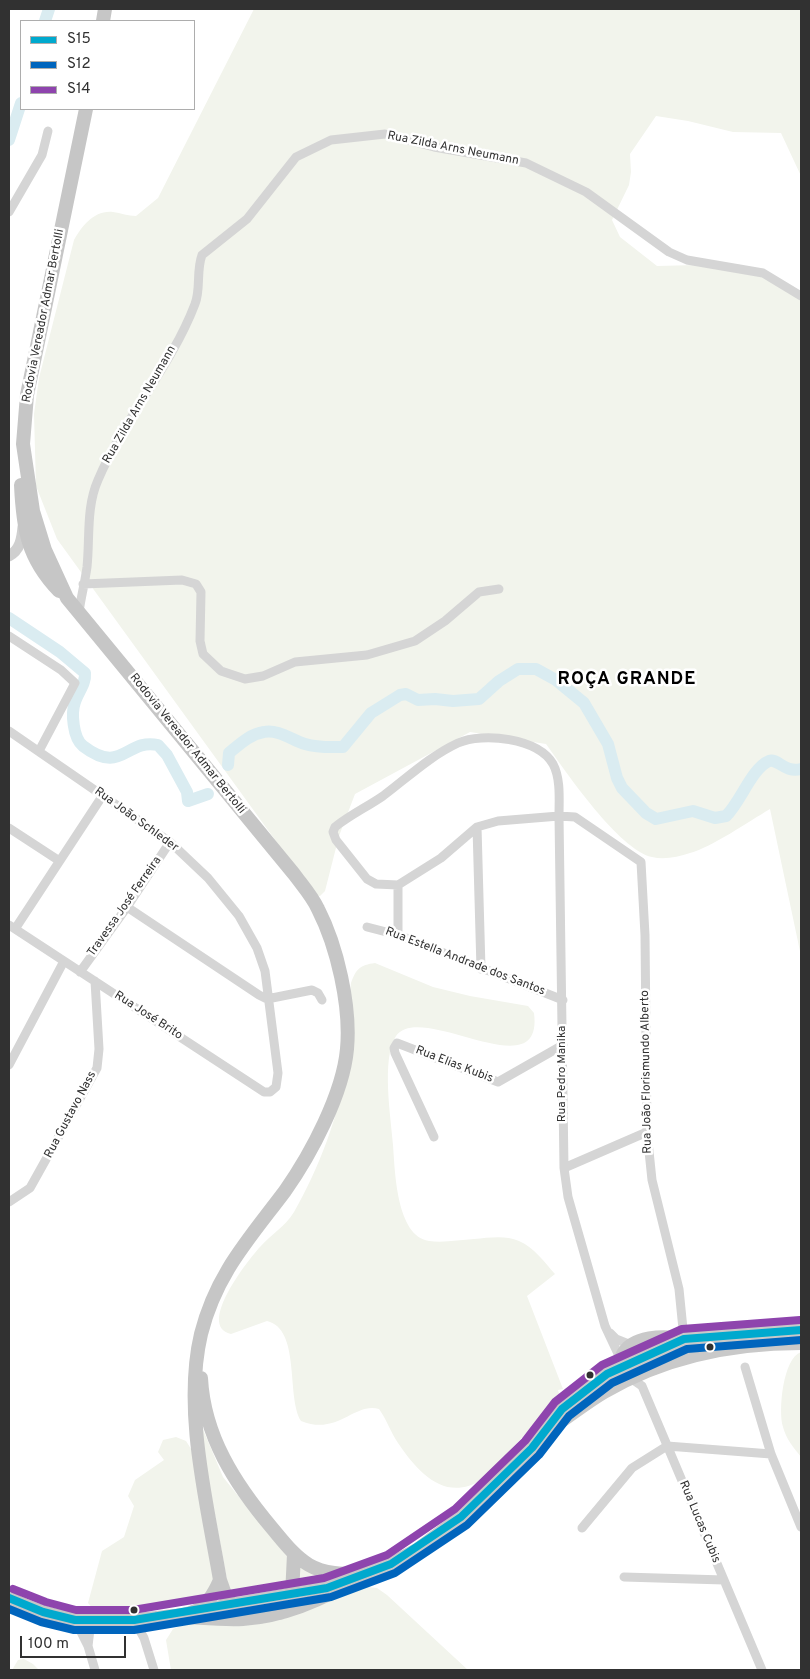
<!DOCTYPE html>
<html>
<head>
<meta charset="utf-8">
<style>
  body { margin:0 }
  #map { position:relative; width:810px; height:1679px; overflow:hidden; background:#fff; font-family:Overpass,sans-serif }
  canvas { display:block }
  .frame { position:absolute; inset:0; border:10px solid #313131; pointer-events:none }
  .legend { position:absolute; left:20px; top:20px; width:175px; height:90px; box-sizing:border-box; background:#fff; border:1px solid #adadad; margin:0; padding:6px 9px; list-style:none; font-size:15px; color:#313131 }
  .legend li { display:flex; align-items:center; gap:10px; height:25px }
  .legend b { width:25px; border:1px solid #adadad }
  .scale { position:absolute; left:20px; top:1636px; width:106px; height:22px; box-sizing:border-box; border:2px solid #313131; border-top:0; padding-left:6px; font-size:15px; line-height:18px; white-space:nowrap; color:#313131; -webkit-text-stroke:4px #fff; paint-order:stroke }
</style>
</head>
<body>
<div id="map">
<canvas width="810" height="1679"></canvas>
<div class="frame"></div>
<ul class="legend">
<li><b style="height:6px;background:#00a9ce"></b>S15</li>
<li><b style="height:6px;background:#0065bd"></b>S12</li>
<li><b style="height:6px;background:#8e44ad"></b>S14</li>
</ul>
<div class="scale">100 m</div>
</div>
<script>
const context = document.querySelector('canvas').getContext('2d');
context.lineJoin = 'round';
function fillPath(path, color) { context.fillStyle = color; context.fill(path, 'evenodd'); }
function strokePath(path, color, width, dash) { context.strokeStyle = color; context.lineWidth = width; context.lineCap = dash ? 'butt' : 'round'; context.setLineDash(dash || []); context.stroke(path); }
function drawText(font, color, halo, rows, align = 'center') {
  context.font = font + ' Overpass,sans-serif'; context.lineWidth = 5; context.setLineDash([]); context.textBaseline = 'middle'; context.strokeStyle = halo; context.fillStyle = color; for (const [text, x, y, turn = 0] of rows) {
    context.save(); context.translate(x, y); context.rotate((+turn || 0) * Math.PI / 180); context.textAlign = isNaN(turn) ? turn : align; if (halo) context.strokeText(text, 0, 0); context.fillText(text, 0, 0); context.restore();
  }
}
const green = new Path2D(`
  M254,9H801V176L781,133L733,132L688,121L656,116L630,154L631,172L629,185L612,220L620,237L657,266L696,265L711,262L741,265L801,296V956L770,809C748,822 712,847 690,853C678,857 664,860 652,857C619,850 566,772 546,744L470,732L355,794L339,836L325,891L320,896L315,895L57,539L36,486L34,414L39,378L74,240C82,226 94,210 113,212C121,213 128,216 136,216L158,198Z
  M375,963L433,987L470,996L528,1006L534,1013C544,1091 421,1000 396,1036C381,1059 391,1118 393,1145C395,1170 396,1236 429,1241C443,1243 460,1240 474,1239C489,1238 505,1235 519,1241C534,1247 545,1263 555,1274L527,1296L563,1389L558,1390L560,1397L483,1479C446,1503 419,1474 398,1443C391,1433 387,1420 379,1409C354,1402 338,1436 301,1421C286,1396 301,1329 267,1321L231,1334C196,1326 248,1260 260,1247C271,1234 285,1227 294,1212C319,1168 339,1116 346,1067C350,1039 347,1011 351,983C356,969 360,965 375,963Z
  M801,1352V1457C794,1448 786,1439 783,1427C778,1411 783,1358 801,1352Z
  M202,1427L223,1477L260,1523L288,1550L287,1590L231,1601L202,1445Z
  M176,1437L186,1441L193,1452L214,1579C211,1589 208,1595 199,1600C186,1607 115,1609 95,1611L88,1603L102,1551L124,1537L134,1506L128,1496L135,1480L164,1460L158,1452L163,1440Z
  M299,1562L338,1578L296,1589Z
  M358,1586L377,1588L387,1595L468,1670H171L166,1640L173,1629L183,1625L244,1611L239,1609Z
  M24,1659L33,1664L39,1670H12L18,1660Z`);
const river = new Path2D(`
  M45,21L49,9
  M9,140L21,103
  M9,618L60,652L85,673C86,684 78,692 75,702C71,713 73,738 83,746C122,776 126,738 158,745L167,755L187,792L188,801L208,794
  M228,765L229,753C240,744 250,734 264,732C278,729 292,740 305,744C318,748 330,747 343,747L371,713L400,695L406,694L418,700L435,699L453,701L479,699L499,681L518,669H536L556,680L584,703L608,744L617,778L622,788L646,813L656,819L693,811L715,818L726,816C740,803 752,768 769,761C778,758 784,773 801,769`);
const minor = new Path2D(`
  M9,212L42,155L48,131
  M83,584L182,580L196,584L201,592L200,641L203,654L221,671L245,679L263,676L295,662L367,655L415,641L445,621L479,592L499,589
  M79,612C81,597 85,582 87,567C90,538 86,507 98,480C124,418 171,367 195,304C201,289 196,271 202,255L247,219L296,157L331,140L385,134L434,147L526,163L586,192L669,252L687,260L763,273L801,296
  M9,636L61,670L75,683L39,751
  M9,731L170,842L208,878L239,916L257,948L265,971L278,1073L276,1087L270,1092H264L9,925
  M477,827L481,969
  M9,828L58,860
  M398,885L441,858L477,827L498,821L559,816L564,1168L568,1197L605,1326L621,1360
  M127,907L259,995L267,999L312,990L318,993L322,1000
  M367,927L398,935L563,1000
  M15,929L103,795
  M398,935V885L376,884L367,879L336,840L333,832L335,827C350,815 367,807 383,796C407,778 430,756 458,743C483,732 538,738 553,764C561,779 559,800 559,816L575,817L641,862L645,935L647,1132L652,1180L679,1289L684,1339
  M80,972L127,907L170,842
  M9,1065L64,961
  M434,1137L395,1053L394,1048L397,1043L498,1082L563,1045
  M564,1168L647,1132
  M9,1202L30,1188L97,1068L99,1049L95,981
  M610,1333L616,1339L631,1345
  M745,1367L771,1454L801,1527
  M629,1377L642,1386L762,1670
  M582,1528L632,1468L667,1446L771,1454
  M624,1577L724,1580
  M75,1620L88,1646L95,1670
  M134,1620L144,1638L154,1670
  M88,1646L91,1621`);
const secondary = new Path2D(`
  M9,556C20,550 22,539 23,527`);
const primary = new Path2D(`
  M624,1366L622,1356C632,1335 664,1336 684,1339
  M554,1426C571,1415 587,1402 604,1392C664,1357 733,1343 801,1343
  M193,1612L327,1588L391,1564L417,1550L461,1517L532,1448L562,1409L607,1374L621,1368L684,1339L801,1330`);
const trunk = new Path2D(`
  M103,21L105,9
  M86,109L27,395L23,444L33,511L45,550L67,598L294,874C302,885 312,896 318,909C337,946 351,1006 347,1049C343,1094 311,1154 285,1191C249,1239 216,1274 201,1334C183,1410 207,1503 220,1580L226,1597L243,1619
  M21,485C23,528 27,558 59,591
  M201,1378C204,1436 235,1484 272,1528C283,1541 294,1556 309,1565C326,1575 347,1574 365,1574
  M9,1598C55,1623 105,1624 156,1618C168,1616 183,1616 194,1612C207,1606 215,1592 220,1580
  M280,1613L292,1595L294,1554
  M185,1617C204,1618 224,1620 243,1619C287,1616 328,1597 364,1574`);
const bus1 = new Path2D(`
  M9,1598L43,1612L75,1620H134L327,1588L391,1564L461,1517L532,1448L562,1409L607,1374L684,1339L801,1330`);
const bus2 = new Path2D(`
  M9,1609L41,1622L74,1630H134L331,1597L395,1573L467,1525L539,1455L569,1416L612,1383L687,1349L801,1340`);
const bus3 = new Path2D(`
  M13,1589L46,1602L76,1610H133L324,1578L387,1555L455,1509L525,1441L555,1402L602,1365L682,1329L800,1320`);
const markers = [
  [710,1347,4.5,"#313131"],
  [590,1375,4.5,"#313131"],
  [134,1610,4.5,"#313131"]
];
const streetNames = [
  ["Rua Zilda Arns Neumann",453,149,11],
  ["Rodovia Vereador Admar Bertolli",44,316,-79],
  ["Rua Zilda Arns Neumann",140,405,-60],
  ["Rodovia Vereador Admar Bertolli",187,744,51],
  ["Rua João Schleder",136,820,36],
  ["Travessa José Ferreira",125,907,-55],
  ["Rua Estella Andrade dos Santos",465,962,21],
  ["Rua José Brito",148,1016,33],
  ["Rua Elias Kubis",454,1065,21],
  ["Rua João Florismundo Alberto",647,1072,-91],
  ["Rua Pedro Manika",563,1074,-90],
  ["Rua Gustavo Nass",71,1115,-62],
  ["Rua Lucas Cubis",699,1522,67]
];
const districtNames = [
  ["ROÇA GRANDE",627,680]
];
fillPath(green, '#f2f4ec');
strokePath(river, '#daecf1', 12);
strokePath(minor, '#d5d5d5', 9);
strokePath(secondary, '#cfcfcf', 11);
strokePath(primary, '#c9c9c9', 14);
strokePath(trunk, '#c6c6c6', 14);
strokePath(bus1, '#00a9ce', 8);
strokePath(bus2, '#0065bd', 8);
strokePath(bus3, '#8e44ad', 8);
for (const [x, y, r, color] of markers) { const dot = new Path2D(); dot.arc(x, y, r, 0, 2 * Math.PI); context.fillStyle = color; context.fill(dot); strokePath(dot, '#fff', 2); }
drawText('12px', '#313131', '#fff', streetNames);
context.letterSpacing = '1px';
drawText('bold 18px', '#000', '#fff', districtNames);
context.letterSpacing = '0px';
</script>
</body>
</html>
